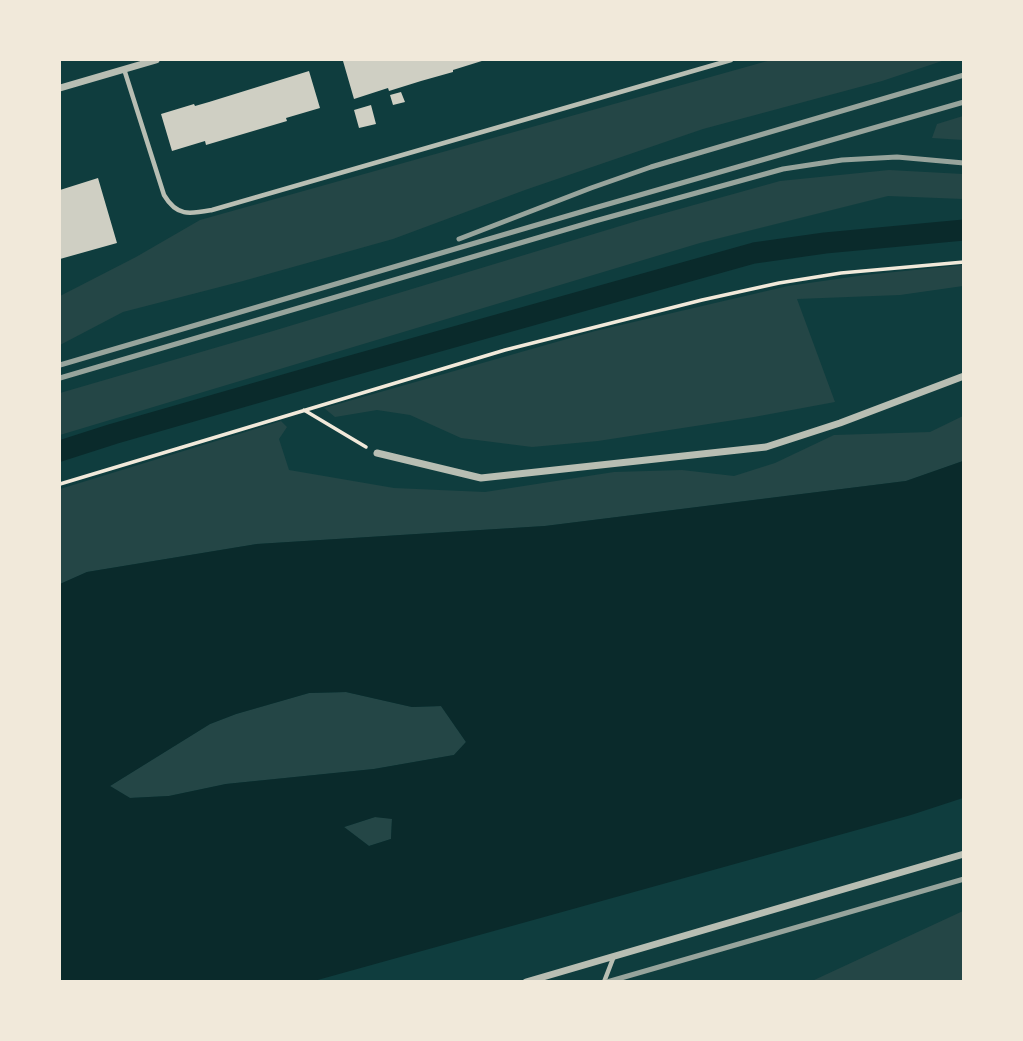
<!DOCTYPE html>
<html>
<head>
<meta charset="utf-8">
<style>
  body { margin:0 }
  #map { position:relative; width:1023px; height:1041px; overflow:hidden; background:#0f3d3e; font-family:"Open Sans",sans-serif }
  canvas { display:block }
  .frame { position:absolute; inset:0; border:61px solid #f1e9da; pointer-events:none }
</style>
</head>
<body>
<div id="map">
<canvas width="1023" height="1041"></canvas>
<div class="frame"></div>
</div>
<script>
const context = document.querySelector('canvas').getContext('2d');
context.lineJoin = 'round';
function fillPath(path, color) { context.fillStyle = color; context.fill(path, 'evenodd'); }
function strokePath(path, color, width, dash) { context.strokeStyle = color; context.lineWidth = width; context.lineCap = dash ? 'butt' : 'round'; context.setLineDash(dash || []); context.stroke(path); }
const green = new Path2D(`
  M771,60H945L882,81L703,129L525,190L393,239L243,281L123,312L60,345V296L136,257L200,220Z
  M963,116V140L932,138L937,124Z
  M889,170L963,174V199L888,196L700,243L60,435V393L273,331L640,220L780,181Z
  M963,265V286L900,295L797,299L835,402L754,417L598,441L532,447L461,438L410,415L377,410L335,417L324,408L595,331L788,286L865,275Z
  M963,416V461L906,481L545,526L257,544L87,572L60,584V489L281,421L287,427L279,439L289,470L394,488L485,492L614,472L682,470L734,476L775,463L834,435L930,432Z
  M346,692L412,707L441,706L466,742L454,755L374,769L226,784L169,796L130,798L110,786L210,724L236,714L309,693Z
  M375,817L392,818L391,839L369,846L344,827Z
  M963,911V981H812Z`);
const water = new Path2D(`
  M963,461V798L911,815L314,981H60V584L87,572L257,544L545,526L906,481ZM346,692L412,707L441,706L466,742L454,755L374,769L226,784L169,796L130,798L110,786L210,724L236,714L309,693ZM375,817L392,819L391,839L369,846L344,827Z`);
const canal = new Path2D(`
  M60,451L113,434L329,372L754,253L825,243L964,230`);
const building = new Path2D(`
  M349,60H485L453,70V72L421,81L389,91L388,88L354,99L343,61Z
  M309,71L320,108L286,118L287,121L206,145L205,141L172,151L161,114L194,104L195,106L209,102Z
  M401,92L405,102L393,105L390,95Z
  M371,105L376,124L359,128L354,110Z
  M98,178L117,243L60,259V190Z`);
const path = new Path2D(`
  M304,410L366,447
  M60,484L505,350L702,300L779,283L841,273L964,262`);
const service = new Path2D(`
  M124,69L164,195C177,217 190,214 212,210L731,60
  M604,982L614,956`);
const minor = new Path2D(`
  M60,88L156,60
  M377,453L481,478L766,447L840,423L964,376
  M526,982L964,854`);
const rail = new Path2D(`
  M459,239L591,188L651,167L964,75
  M60,365L591,209L964,102
  M60,378L595,221L783,169L842,160L897,157L964,163
  M607,982L964,879`);
fillPath(green, '#244646');
fillPath(water, '#0a2a2b');
strokePath(canal, '#0a2a2b', 21);
fillPath(building, '#cfcfc3');
strokePath(path, '#f1e9da', 3.5);
strokePath(service, '#b8beb3', 4.5);
strokePath(minor, '#b8beb3', 7);
strokePath(rail, '#97a49c', 5);
</script>
</body>
</html>
